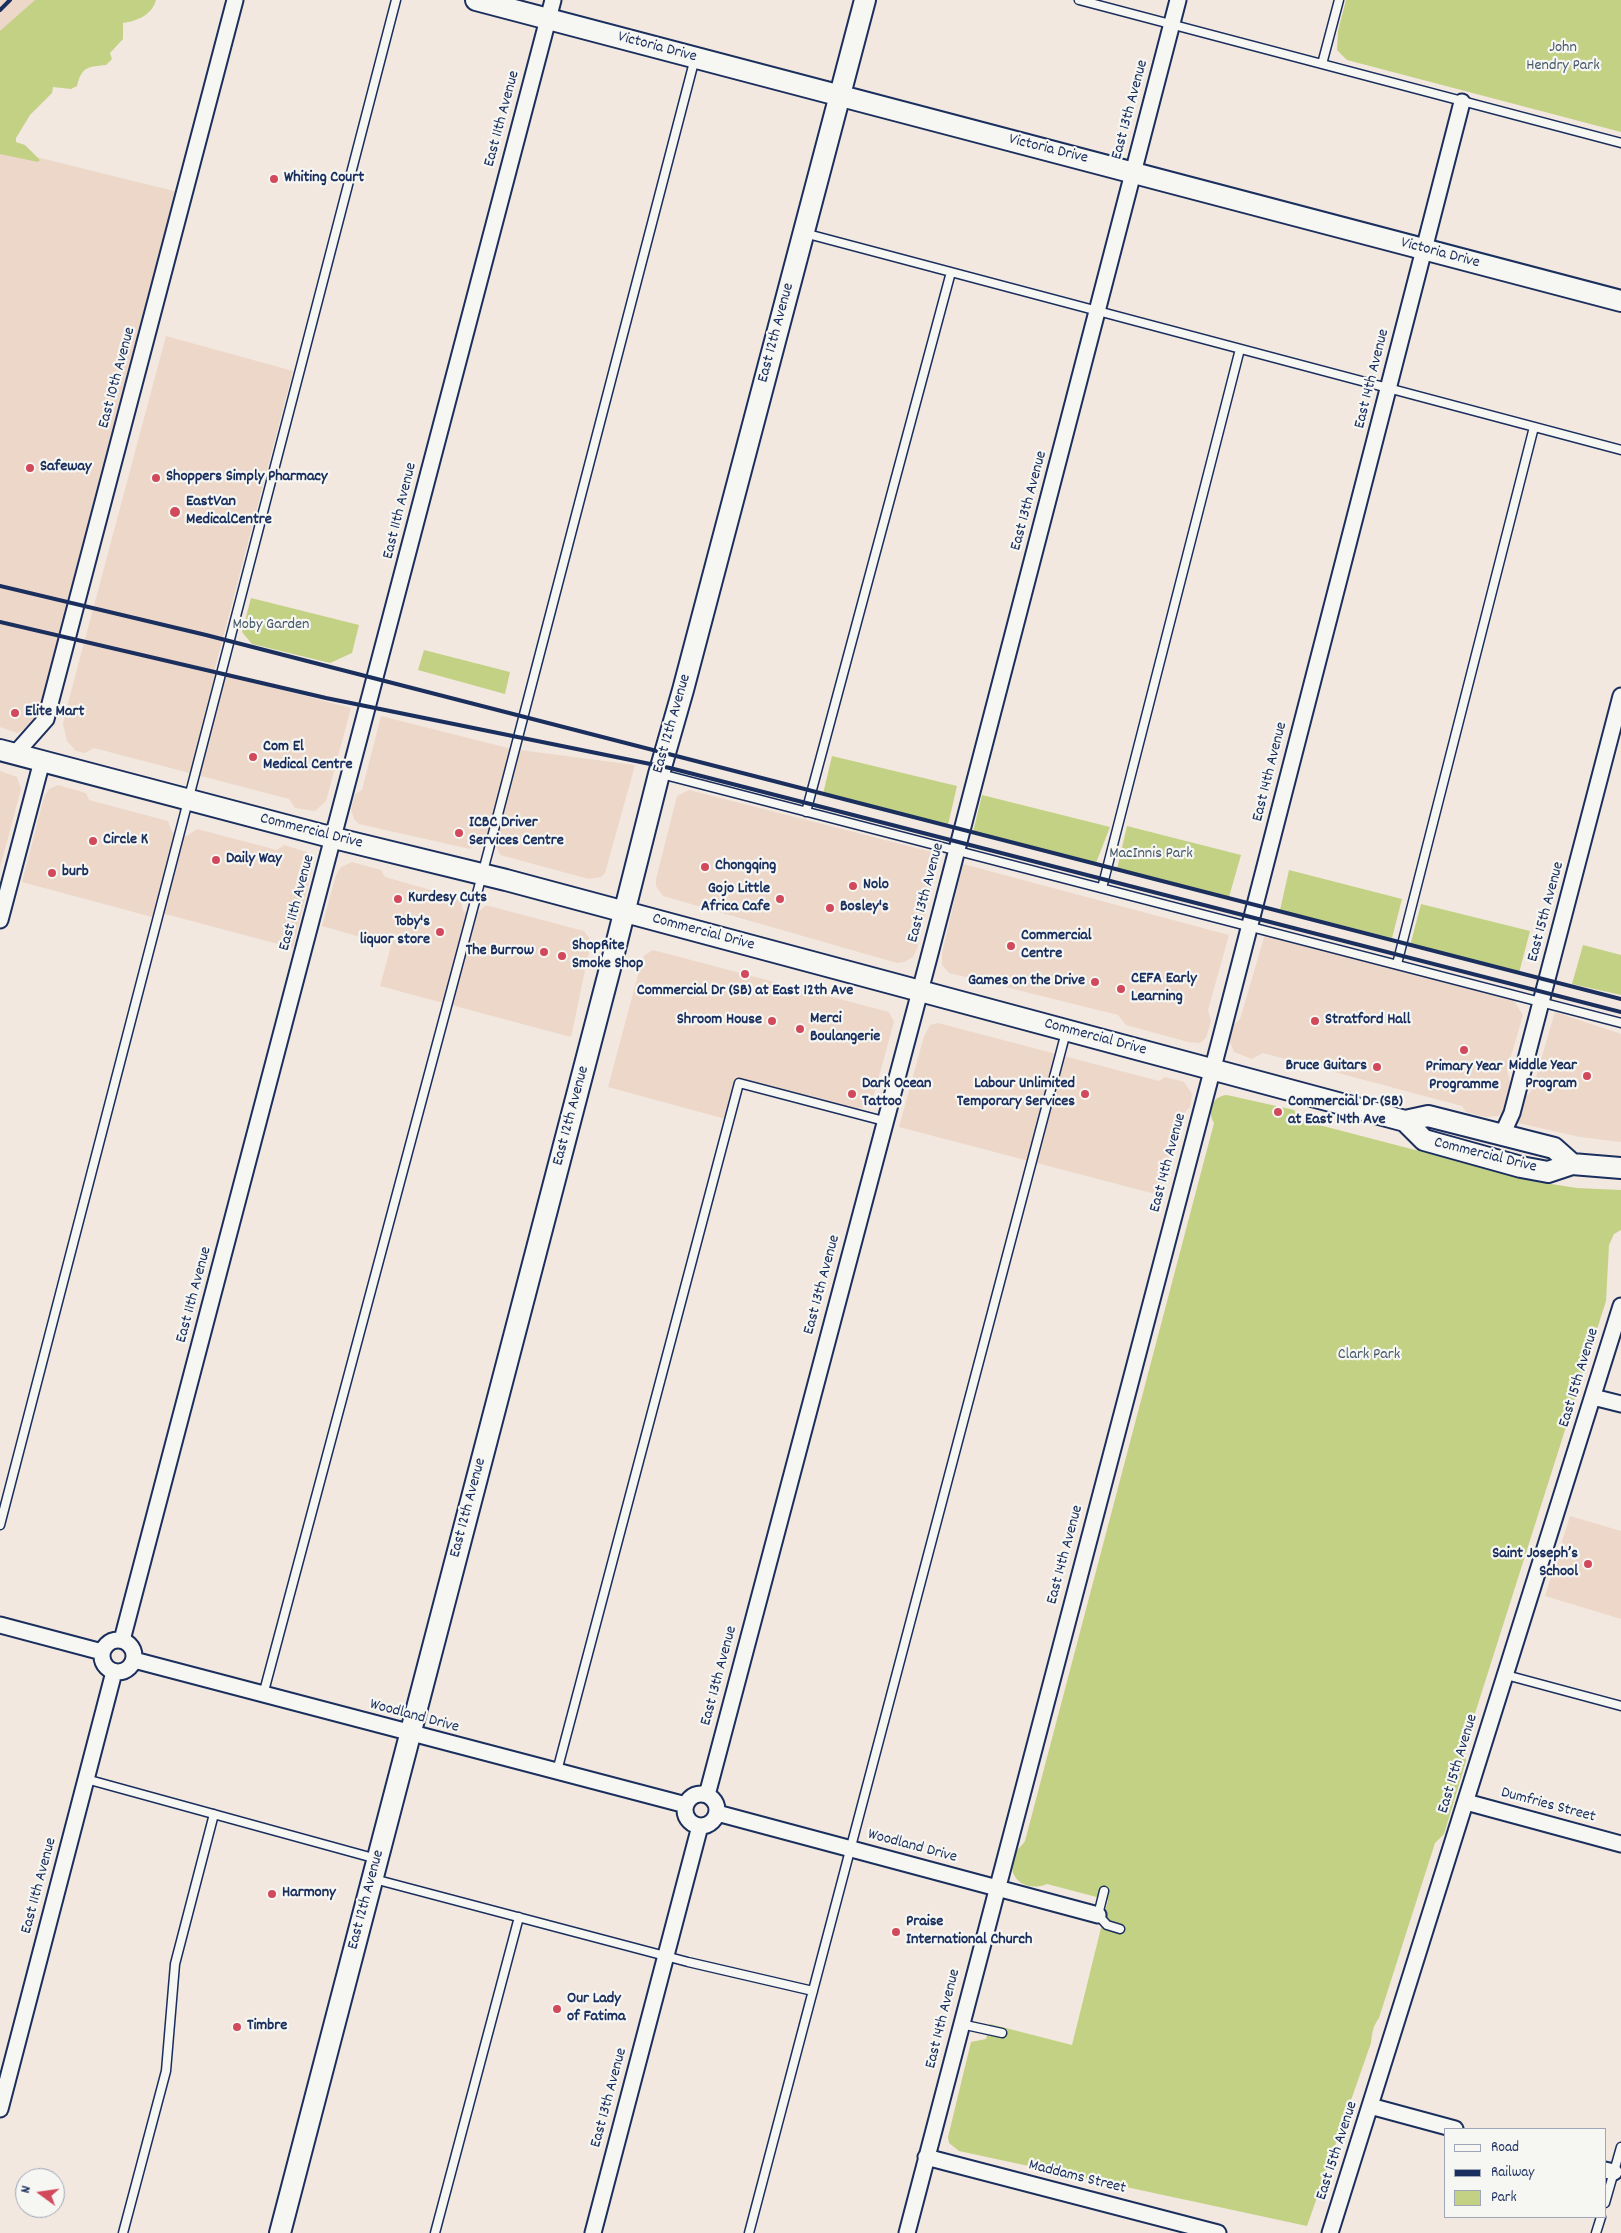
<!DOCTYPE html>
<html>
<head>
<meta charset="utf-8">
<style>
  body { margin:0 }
  #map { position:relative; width:1621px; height:2233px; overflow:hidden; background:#f2e8df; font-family:Dekko,sans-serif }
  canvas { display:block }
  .legend { position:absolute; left:1444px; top:2128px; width:162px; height:90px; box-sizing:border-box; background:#f6f6f2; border:1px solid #9ea6b7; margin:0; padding:6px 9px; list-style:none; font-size:15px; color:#1b2f5e }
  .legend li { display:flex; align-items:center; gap:10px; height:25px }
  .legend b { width:25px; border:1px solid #9ea6b7 }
  .north { position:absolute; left:15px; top:2168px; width:50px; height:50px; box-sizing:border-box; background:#f6f6f2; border:1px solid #9ea6b7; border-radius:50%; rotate:284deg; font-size:14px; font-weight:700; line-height:20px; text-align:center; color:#1b2f5e }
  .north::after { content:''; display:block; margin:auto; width:18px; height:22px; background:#d1495b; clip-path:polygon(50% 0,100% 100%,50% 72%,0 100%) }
</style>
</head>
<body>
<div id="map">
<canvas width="1621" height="2233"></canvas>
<ul class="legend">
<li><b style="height:6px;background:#f6f6f2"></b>Road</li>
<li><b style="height:6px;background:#1b2f5e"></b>Railway</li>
<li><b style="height:14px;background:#c3d184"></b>Park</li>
</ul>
<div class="north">N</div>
</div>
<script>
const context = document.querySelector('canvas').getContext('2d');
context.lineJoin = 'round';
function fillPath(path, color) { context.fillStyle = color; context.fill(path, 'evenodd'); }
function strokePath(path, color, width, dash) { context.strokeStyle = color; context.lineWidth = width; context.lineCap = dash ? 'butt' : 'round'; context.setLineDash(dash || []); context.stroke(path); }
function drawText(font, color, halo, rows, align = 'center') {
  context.font = font + ' Dekko,sans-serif'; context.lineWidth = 4.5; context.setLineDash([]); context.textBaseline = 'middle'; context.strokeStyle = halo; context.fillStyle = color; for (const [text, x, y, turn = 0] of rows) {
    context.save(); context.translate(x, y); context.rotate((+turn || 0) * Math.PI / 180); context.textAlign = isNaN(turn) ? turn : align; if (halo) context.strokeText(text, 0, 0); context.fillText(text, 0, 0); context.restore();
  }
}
const built = new Path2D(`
  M0,0H39L0,39Z
  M0,148L178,192L39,712L31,725L17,733L0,727Z
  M166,336L293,371L214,672L351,708L326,801L315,811L295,808L289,799L94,748L85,753L76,751L67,741L63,724L65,714Z
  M381,716L512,749L635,765L605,873L601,877L589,879L500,855L495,843L480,839L470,849L359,824L354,819L351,809L355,794L362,790Z
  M0,771L17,777L21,789L0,868Z
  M58,785L86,793L89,800L168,821L172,832L187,836L197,829L277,850L284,845L307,852L311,859L312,869L293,948L154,911L152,917L22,882L44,797L49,789Z
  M689,790L940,854L917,949L913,957L904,962L897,963L663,896L656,886V879L677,796Z
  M352,862L381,870L385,877L459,898L461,900L463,911L476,914L485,906H489L584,931L590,939V947L571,1037L380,986L391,946L322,926L336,875L341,867Z
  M963,864L1229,935L1208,1010L1211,1021L1206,1038L1200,1043L1188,1042L1126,1025L1118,1015L949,973L942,965V953Z
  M1265,934L1514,1001L1523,1015L1507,1070L1511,1087L1506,1109L1498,1116L1485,1117L1466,1112L1462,1106L1263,1053L1252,1059L1234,1052L1229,1039L1231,1027L1240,1019Z
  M653,950L889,1012L894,1022L871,1105L858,1109L856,1114L739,1083L729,1120L608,1087L642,960L645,955Z
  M1555,1012L1621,1034V1142L1580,1137L1518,1123L1517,1120L1523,1097L1529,1094L1533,1087Z
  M938,1023L1159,1081L1165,1077L1184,1082L1192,1094L1190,1107L1181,1117L1159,1195L899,1127L924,1036L930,1025Z
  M1570,1516L1621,1531V1619L1545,1596Z`);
const green = new Path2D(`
  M35,0H156C152,15 137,21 123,23V39L110,53L112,59L106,65C88,67 82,66 77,86L71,89L53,87L52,93L30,115L16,138V142L25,145L40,160L38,162L0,154V31Z
  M1346,0H1621V132L1347,60L1337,50L1338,31Z
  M251,598L359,625L352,653L330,663L252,644L242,632Z
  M424,650L510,672L505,694L418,670Z
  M832,756L957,786L948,825L823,794Z
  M982,795L1110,827L1096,863L973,832Z
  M1127,826L1241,855L1229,897L1117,869Z
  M1289,870L1402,899L1392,938L1280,910Z
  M1421,904L1530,931L1519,973L1410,946Z
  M1583,945L1621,955V995L1572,984Z
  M1227,1095L1294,1110L1300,1120L1538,1182L1577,1188L1621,1190V1230L1614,1234L1609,1245L1606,1301L1464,1748L1466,1761L1444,1834L1435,1843L1379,2018C1373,2026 1372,2033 1371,2043L1307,2226L959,2151L949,2143L948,2137L971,2042L986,2039L990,2024L1072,2045L1108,1900L1047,1884C1025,1893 1004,1877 1015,1853C1017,1849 1022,1846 1025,1841L1214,1123C1207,1111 1212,1096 1227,1095Z`);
const service = new Path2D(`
  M1079,0L1621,143
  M1322,64L1339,0
  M804,233L1621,450
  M661,774L1621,1023
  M806,812L951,272
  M1102,888L1240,349
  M1397,964L1534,427
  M0,1525L396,0
  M1506,1675L1621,1706
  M263,1695L490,845L695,58
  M557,1771L739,1083L884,1121
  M86,1779L377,1859
  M374,1879L688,1962L813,1991
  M1104,1891L1098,1915L1107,1925L1120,1929
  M961,2024L1002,2033
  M1605,2203L1621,2147
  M123,2233L166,2071L175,1964L214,1814
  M435,2233L519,1917
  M749,2233L1066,1032
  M1596,2233L1601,2217`);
const minor = new Path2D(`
  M15,754L46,719L235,0
  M0,920L42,761
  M1502,1135L1512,1113L1621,696
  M1593,1397L1621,1404
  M0,1625L102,1652
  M122,1640L553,0
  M102 1656a16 16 0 1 1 32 0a16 16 0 1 1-32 0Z
  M134,1660L686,1805
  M685 1810a16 16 0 1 1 32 0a16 16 0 1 1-32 0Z
  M707,1795L928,961L1178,0
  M1466,1802L1621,1844
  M717,1813L1098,1915
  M1370,2106L1455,2129
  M0,2109L114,1672
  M926,2157L1218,2233
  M1605,2170L1614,2172
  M593,2233L700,1826
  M907,2233L1221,1037L1462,102
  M1330,2233L1621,1306`);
const tertiary = new Path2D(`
  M476,0L1621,301
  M0,750L334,838L506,880L1405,1121L1428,1116L1554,1148L1572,1164
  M1405,1121L1424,1140L1521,1167L1548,1172L1572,1164L1621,1168
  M280,2233L613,957L659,774L683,690L865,0`);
const rail = new Path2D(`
  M0,10L10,0
  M0,586L206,635L1621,999
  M0,622L326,698L670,768L1621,1012`);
const markers = [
  [274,179,5,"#d1495b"],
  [30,468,5,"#d1495b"],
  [156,478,5,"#d1495b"],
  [175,512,6,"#d1495b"],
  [15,713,5,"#d1495b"],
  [253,757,5,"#d1495b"],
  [459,833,5,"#d1495b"],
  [93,841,5,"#d1495b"],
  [216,860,5,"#d1495b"],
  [705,867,5,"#d1495b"],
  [52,873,5,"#d1495b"],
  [853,886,5,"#d1495b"],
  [398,899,5,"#d1495b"],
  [780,899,5,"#d1495b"],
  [830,908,5,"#d1495b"],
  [440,932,5,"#d1495b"],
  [1011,946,5,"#d1495b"],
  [544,952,5,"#d1495b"],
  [562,956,5,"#d1495b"],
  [745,974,5,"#d1495b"],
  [1095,982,5,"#d1495b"],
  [1121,989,5,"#d1495b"],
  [772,1021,5,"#d1495b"],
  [1315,1021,5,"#d1495b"],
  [800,1029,5,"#d1495b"],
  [1464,1050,5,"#d1495b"],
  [1377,1067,5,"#d1495b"],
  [1587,1076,5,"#d1495b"],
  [852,1094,5,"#d1495b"],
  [1085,1094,5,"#d1495b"],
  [1278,1112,5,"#d1495b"],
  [1588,1564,5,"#d1495b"],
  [272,1894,5,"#d1495b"],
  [896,1932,5,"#d1495b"],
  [557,2009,5,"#d1495b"],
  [237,2027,5,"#d1495b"]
];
const streetNames = [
  ["Victoria Drive",657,48,15],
  ["East 13th Avenue",1131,110,-75],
  ["East 11th Avenue",503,119,-75],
  ["Victoria Drive",1048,150,14],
  ["Victoria Drive",1440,254,15],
  ["East 12th Avenue",777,333,-75],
  ["East 10th Avenue",118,378,-75],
  ["East 14th Avenue",1373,379,-76],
  ["East 13th Avenue",1030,501,-75],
  ["East 11th Avenue",401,511,-76],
  ["East 12th Avenue",673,724,-74],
  ["East 14th Avenue",1271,772,-76],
  ["Commercial Drive",311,832,14],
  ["East 13th Avenue",927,893,-75],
  ["East 11th Avenue",298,903,-75],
  ["East 15th Avenue",1547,912,-75],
  ["Commercial Drive",703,933,15],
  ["Commercial Drive",1095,1038,15],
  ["East 12th Avenue",572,1116,-75],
  ["Commercial Drive",1485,1156,14],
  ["East 14th Avenue",1169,1163,-75],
  ["East 13th Avenue",823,1285,-75],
  ["East 11th Avenue",195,1295,-75],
  ["East 15th Avenue",1580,1378,-73],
  ["East 12th Avenue",469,1508,-75],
  ["East 14th Avenue",1066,1555,-75],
  ["East 13th Avenue",720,1676,-75],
  ["Woodland Drive",414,1717,15],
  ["East 15th Avenue",1459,1764,-73],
  ["Dumfries Street",1548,1806,15],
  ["Woodland Drive",912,1847,15],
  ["East 11th Avenue",40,1886,-75],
  ["East 12th Avenue",367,1900,-75],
  ["East 14th Avenue",944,2019,-76],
  ["East 13th Avenue",610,2098,-75],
  ["East 15th Avenue",1338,2151,-72],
  ["Maddams Street",1077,2178,14]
];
const parkNames = [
  ["John",1563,49],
  ["Hendry Park",1563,67],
  ["Moby Garden",271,626],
  ["MacInnis Park",1151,855],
  ["Clark Park",1369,1356]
];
const poiNames = [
  ["Whiting Court",284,179],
  ["Safeway",40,468],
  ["Shoppers Simply Pharmacy",166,478],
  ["EastVan",186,503],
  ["MedicalCentre",186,521],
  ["Elite Mart",25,713],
  ["Com El",263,748],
  ["Medical Centre",263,766],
  ["ICBC Driver",469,824],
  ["Services Centre",469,842],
  ["Circle K",103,841],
  ["Daily Way",226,860],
  ["Chongqing",715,867],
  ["burb",62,873],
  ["Nolo",863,886],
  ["Gojo Little",770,890,"right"],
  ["Africa Cafe",770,908,"right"],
  ["Kurdesy Cuts",408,899],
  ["Bosley's",840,908],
  ["Toby's",430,923,"right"],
  ["liquor store",430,941,"right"],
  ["Commercial",1021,937],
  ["Centre",1021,955],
  ["ShopRite",572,947],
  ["Smoke Shop",572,965],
  ["The Burrow",534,952,"right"],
  ["CEFA Early",1131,980],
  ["Learning",1131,998],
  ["Games on the Drive",1085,982,"right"],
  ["Commercial Dr (SB) at East 12th Ave",745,992,"center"],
  ["Merci",810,1020],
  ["Boulangerie",810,1038],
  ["Shroom House",762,1021,"right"],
  ["Stratford Hall",1325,1021],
  ["Bruce Guitars",1367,1067,"right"],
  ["Middle Year",1577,1067,"right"],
  ["Program",1577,1085,"right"],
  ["Primary Year",1464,1068,"center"],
  ["Programme",1464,1086,"center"],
  ["Dark Ocean",862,1085],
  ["Tattoo",862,1103],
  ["Labour Unlimited",1075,1085,"right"],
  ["Temporary Services",1075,1103,"right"],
  ["Commercial Dr (SB)",1288,1103],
  ["at East 14th Ave",1288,1121],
  ["Saint Joseph’s",1578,1555,"right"],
  ["School",1578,1573,"right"],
  ["Harmony",282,1894],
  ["Praise",906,1923],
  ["International Church",906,1941],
  ["Our Lady",567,2000],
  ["of Fatima",567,2018],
  ["Timbre",247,2027]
];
fillPath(built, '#edd7c9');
fillPath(green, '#c3d184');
strokePath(service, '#1b2f5e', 11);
strokePath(minor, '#1b2f5e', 19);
strokePath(tertiary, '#1b2f5e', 24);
strokePath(service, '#f6f6f2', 8);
strokePath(minor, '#f6f6f2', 15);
strokePath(tertiary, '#f6f6f2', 20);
strokePath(rail, '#1b2f5e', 4);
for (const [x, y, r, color] of markers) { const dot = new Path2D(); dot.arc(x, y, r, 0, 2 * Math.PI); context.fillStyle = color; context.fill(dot); strokePath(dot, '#f6f6f2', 2); }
drawText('16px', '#1b2f5e', '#f6f6f2', streetNames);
drawText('16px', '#455868', '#f6f6f2', parkNames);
drawText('bold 16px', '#1b2f5e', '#f6f6f2', poiNames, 'left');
</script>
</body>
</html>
